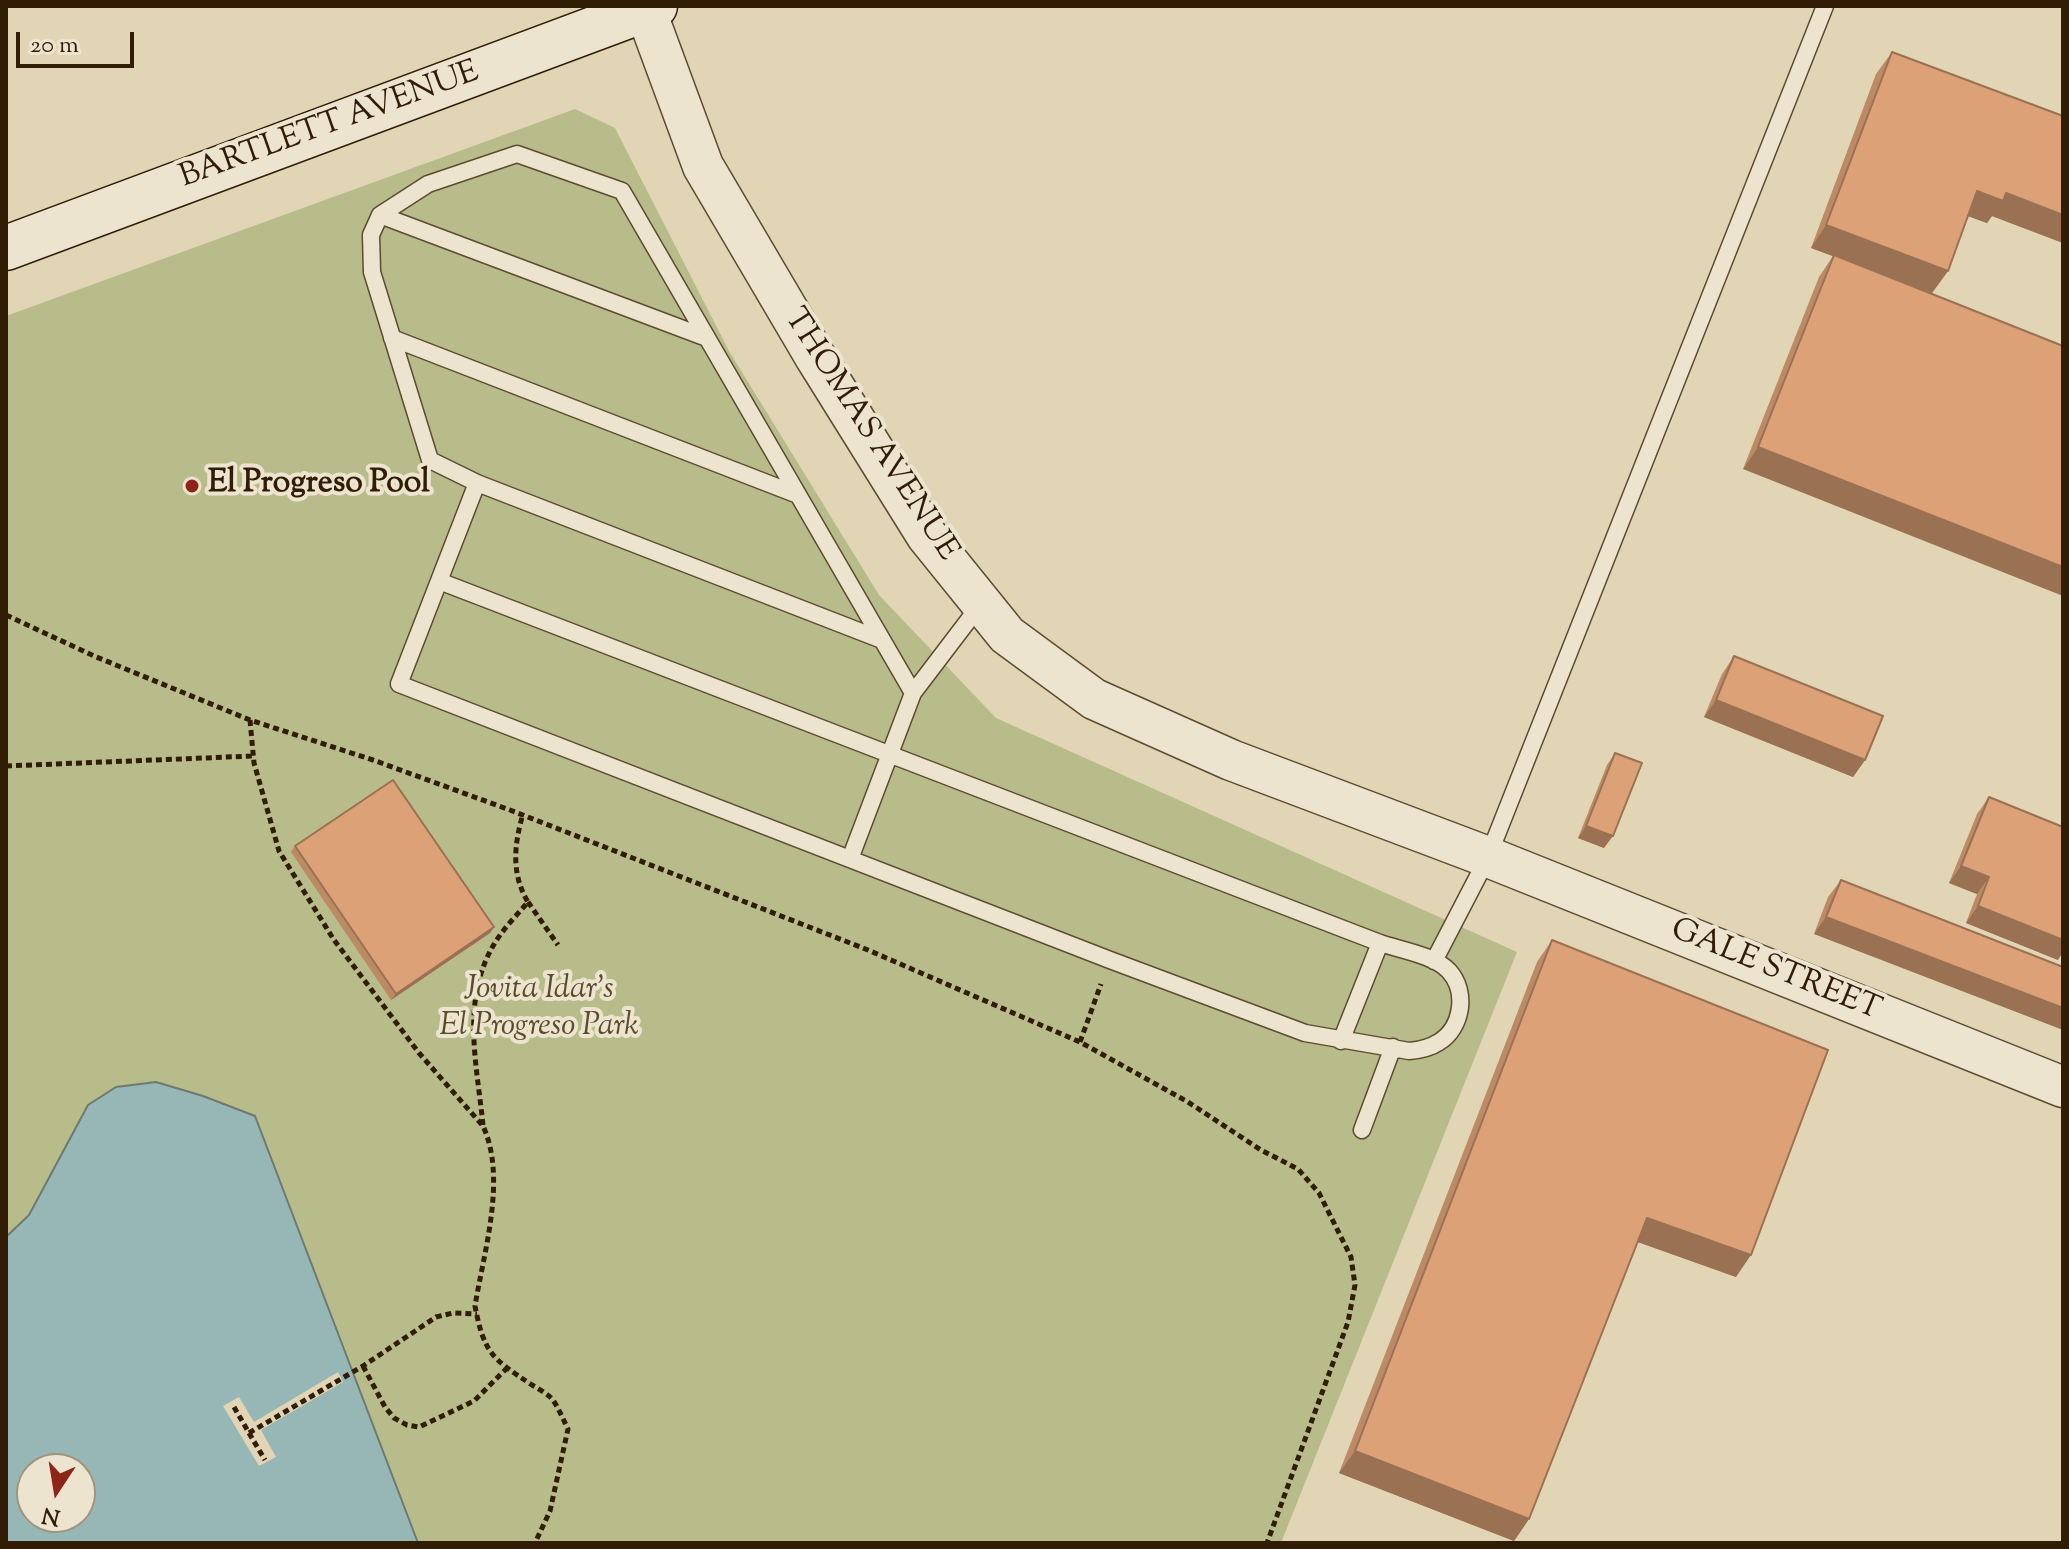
<!DOCTYPE html>
<html>
<head>
<meta charset="utf-8">
<style>
  body { margin:0 }
  #map { position:relative; width:2069px; height:1549px; overflow:hidden; background:#e1d5b5; font-family:"Sorts Mill Goudy",serif }
  canvas { display:block }
  .frame { position:absolute; inset:0; border:8px solid #311d05; pointer-events:none }
  .north { position:absolute; left:16px; top:1453px; width:80px; height:80px; box-sizing:border-box; background:#ece4cf; border:2px solid #a1947e; border-radius:50%; rotate:192deg; font-size:22px; font-weight:700; line-height:32px; text-align:center; color:#311d05 }
  .north::after { content:''; display:block; margin:auto; width:28px; height:36px; background:#8f2418; clip-path:polygon(50% 0,100% 100%,50% 72%,0 100%) }
  .scale { position:absolute; left:16px; top:32px; width:118px; height:36px; box-sizing:border-box; border:4px solid #311d05; border-top:0; padding-left:10px; font-size:24px; line-height:28px; white-space:nowrap; color:#311d05; -webkit-text-stroke:6px #ece4cf; paint-order:stroke }
</style>
</head>
<body>
<div id="map">
<canvas width="2069" height="1549"></canvas>
<div class="frame"></div>
<div class="north">N</div>
<div class="scale">20 m</div>
</div>
<script>
const context = document.querySelector('canvas').getContext('2d');
context.lineJoin = 'round';
function fillPath(path, color) { context.fillStyle = color; context.fill(path, 'evenodd'); }
function strokePath(path, color, width, dash) { context.strokeStyle = color; context.lineWidth = width; context.lineCap = dash ? 'butt' : 'round'; context.setLineDash(dash || []); context.stroke(path); }
function drawText(font, color, halo, rows, align = 'center') {
  context.font = font + ' "Sorts Mill Goudy",serif'; context.lineWidth = 8; context.setLineDash([]); context.textBaseline = 'middle'; context.strokeStyle = halo; context.fillStyle = color; for (const [text, x, y, turn = 0] of rows) {
    context.save(); context.translate(x, y); context.rotate((+turn || 0) * Math.PI / 180); context.textAlign = isNaN(turn) ? turn : align; if (halo) context.strokeText(text, 0, 0); context.fillText(text, 0, 0); context.restore();
  }
}
const green = new Path2D(`
  M575,109L615,128L729,351L879,595L996,718L1517,952L1281,1543H6V316ZM32,1469H80V1517H32Z`);
const water = new Path2D(`
  M156,1082L203,1096L255,1116L418,1543H6V1237L29,1215L88,1105L116,1087ZM32,1469H80V1517H32Z`);
const pier = new Path2D(`
  M338,1372L343,1382L261,1430L276,1457L259,1466L223,1406L239,1397L254,1422Z`);
const path = new Path2D(`
  M6,615L94,656L250,720L373,760L510,810L868,950L1080,1042L1188,1102L1261,1150L1298,1169L1319,1193L1351,1257L1355,1285L1348,1322L1267,1543
  M250,720L254,763L279,851L334,940L419,1053L483,1126C507,1178 484,1251 475,1306C484,1354 493,1359 532,1385C539,1389 548,1394 553,1400C559,1409 563,1419 568,1429L550,1511L535,1543
  M6,766L253,756
  M528,902L558,945
  M1080,1042L1101,984
  M483,1125C477,1065 461,1002 493,946C502,930 516,916 528,902C511,874 514,845 523,814
  M363,1366L385,1407L394,1418L407,1425L419,1427L474,1401L506,1369
  M234,1407L249,1433L363,1366L436,1317L453,1313L477,1314
  M249,1433L265,1460`);
const service = new Path2D(`
  M380,215L707,338
  M392,338L798,495
  M477,483L882,640
  M439,581L1380,943C1400,950 1434,955 1449,971C1468,992 1462,1028 1439,1042C1430,1048 1420,1050 1409,1051L1305,1033L1110,960L399,684L477,483L430,460L372,272L371,235L380,215L428,184L517,154L622,191L913,693L850,859
  M913,693L980,605
  M1434,961L1488,857L1825,6
  M1341,1041L1380,943
  M1362,1130L1393,1047`);
const tertiary = new Path2D(`
  M644,6L703,166L816,358L927,536L1007,635L1094,699L1231,760L1488,857L2063,1087`);
const secondary = new Path2D(`
  M6,248L655,6`);
const wall = new Path2D(`
  M1892,52L2063,116V243L1992,216L1987,223L1968,216L1948,271L1932,293L1884,275L1743,469L1819,277L1833,256L1811,248L1876,74Z
  M1734,656L1865,760L1853,777L1704,717L1722,674Z
  M1615,753L1604,848L1578,838L1607,765Z
  M1989,797L2058,960L1966,923L1977,894L1949,883L1977,814Z
  M295,846L494,927L490,933L391,1000L291,852Z
  M1841,880L2063,967L1814,934L1828,897Z
  M1552,940L1736,1277L1638,1242L1529,1519L1514,1541L1339,1473L1537,962Z`);
const shadedWall = new Path2D(`
  M1977,191L2006,193L2063,215V243L1992,216L1987,223L1962,214Z
  M1826,225L1948,271L1932,293L1811,248Z
  M1758,447L2063,567V596L1743,469Z
  M1716,700L1865,760L1853,777L1704,717Z
  M1586,826L1613,836L1604,848L1578,838Z
  M1961,866L1989,877L1977,894L1949,883Z
  M1978,906L2063,940V952L2058,960L1966,923Z
  M1826,917L2063,1008V1030L1814,934Z
  M494,927L490,933L391,1000L396,994Z
  M1647,1218L1751,1255L1736,1277L1632,1240Z
  M1355,1451L1529,1519L1514,1541L1339,1473Z`);
const building = new Path2D(`
  M1892,52L2063,116V215L2006,193L2003,201L1977,191L1948,271L1826,225Z
  M1834,255L2063,346V567L1758,447Z
  M1734,656L1883,716L1865,760L1716,700Z
  M1615,753L1642,763L1613,836L1586,826Z
  M393,780L494,927L396,994L295,846Z
  M1989,797L2063,827V940L1978,906L1989,877L1961,866Z
  M1841,880L2063,967V1008L1826,917Z
  M1552,940L1828,1050L1751,1255L1647,1218L1529,1519L1355,1451Z`);
const markers = [
  [192,486,8,"#8f2418"]
];
const streetNames = [
  ["BARTLETT AVENUE",330,127,-20],
  ["THOMAS AVENUE",869,436,57],
  ["GALE STREET",1775,972,22]
];
const poiNames = [
  ["El Progreso Pool",208,486]
];
const parkNames = [
  ["Jovita Idar's",539,992],
  ["El Progreso Park",539,1029]
];
fillPath(green, '#b8bc8a');
fillPath(water, '#97b7b6');
strokePath(water, '#6e796f', 2);
fillPath(pier, '#e1d5b5');
strokePath(service, '#5d4b31', 19);
strokePath(tertiary, '#5d4b31', 43);
strokePath(secondary, '#311d05', 47);
strokePath(path, '#311d05', 5, [6, 4]);
strokePath(service, '#ece4cf', 16);
strokePath(tertiary, '#ece4cf', 40);
strokePath(secondary, '#ece4cf', 44);
fillPath(wall, '#bd8a66');
fillPath(shadedWall, '#9a7153');
fillPath(building, '#dca177');
strokePath(building, '#9a7153', 2);
for (const [x, y, r, color] of markers) { const dot = new Path2D(); dot.arc(x, y, r, 0, 2 * Math.PI); context.fillStyle = color; context.fill(dot); strokePath(dot, '#ece4cf', 3); }
drawText('32px', '#311d05', '#ece4cf', streetNames);
drawText('bold 32px', '#311d05', '#ece4cf', poiNames, 'left');
drawText('italic 32px', '#5a4d2d', '#ece4cf', parkNames);
</script>
</body>
</html>
